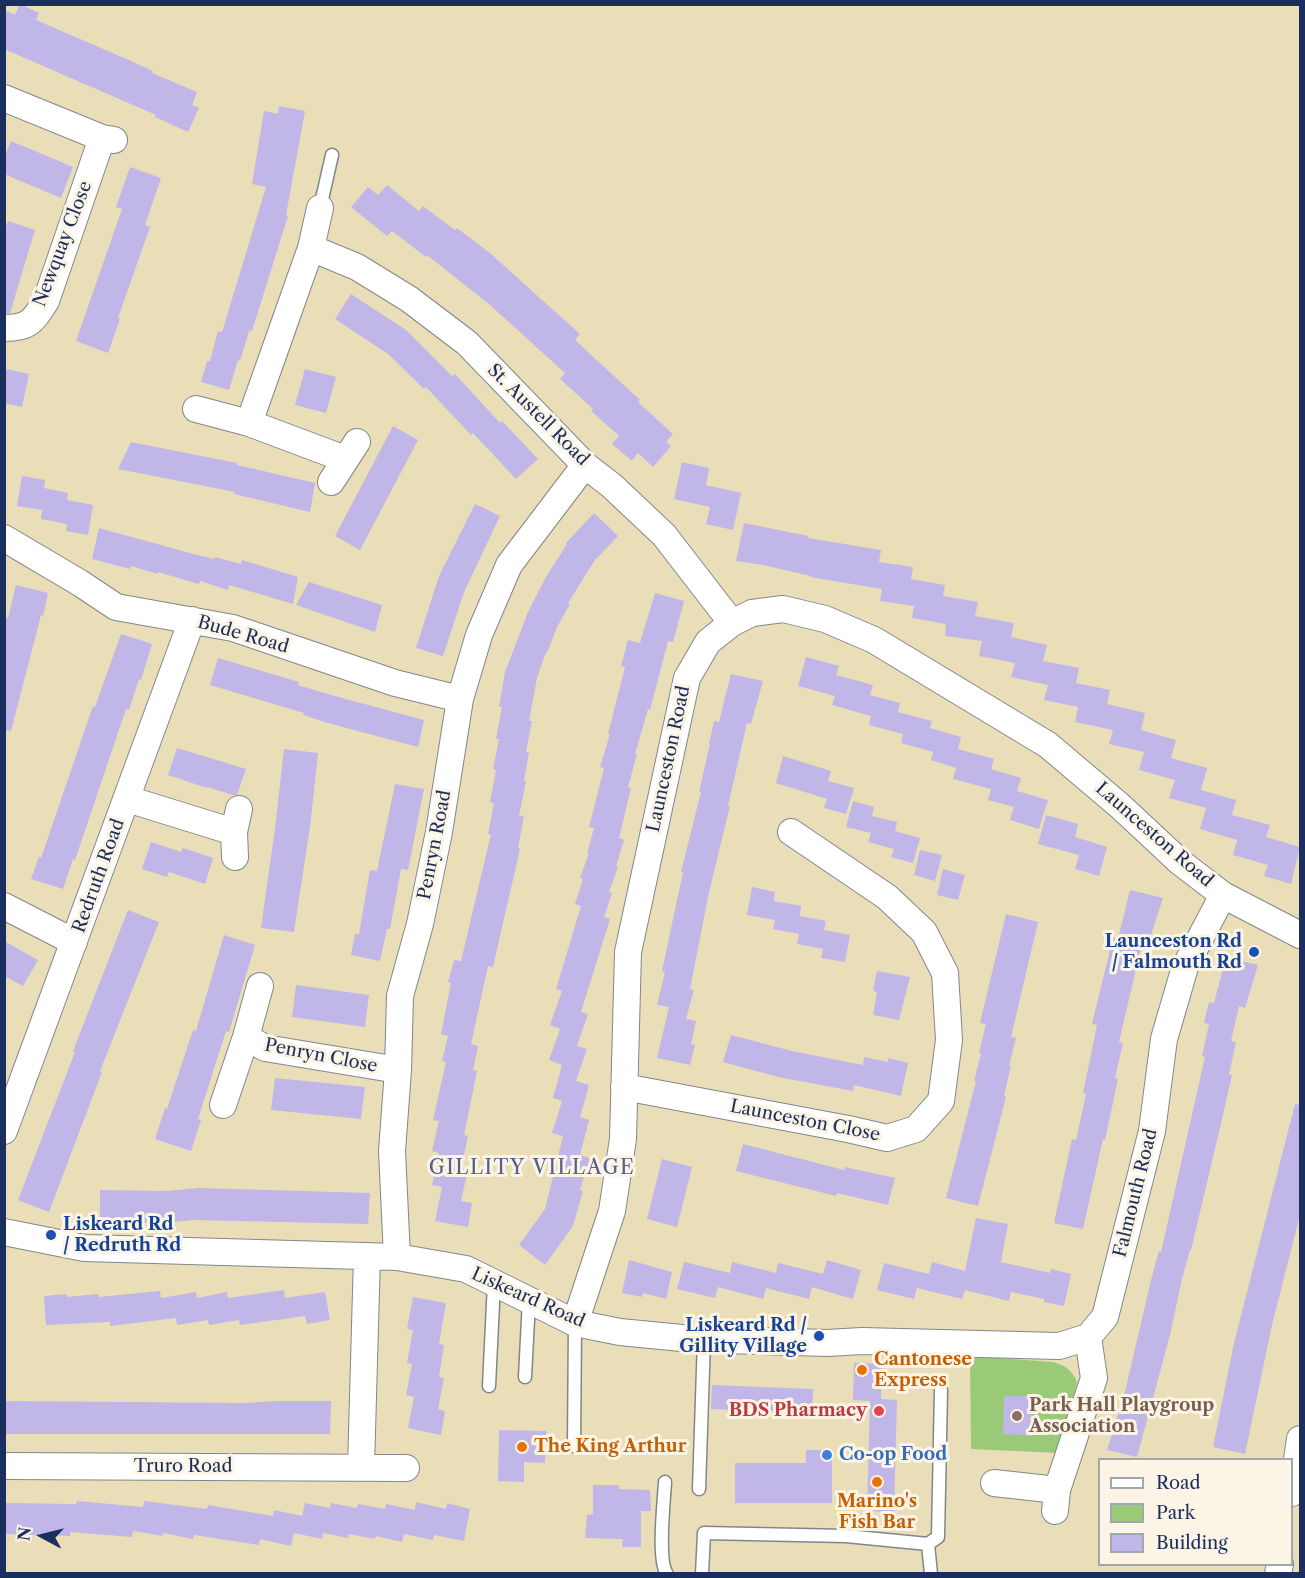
<!DOCTYPE html>
<html>
<head>
<meta charset="utf-8">
<style>
  body { margin:0 }
  #map { position:relative; width:1305px; height:1578px; overflow:hidden; background:#eadeb9; font-family:"Libre Caslon Text",serif }
  canvas { display:block }
  .frame { position:absolute; inset:0; border:6px solid #1b2f5e; pointer-events:none }
  .legend { position:absolute; left:1098px; top:1458px; width:195px; height:108px; box-sizing:border-box; background:#fcf5e5; border:2px solid #a2a6af; margin:0; padding:8px 10px; list-style:none; font-size:18px; color:#1b2f5e }
  .legend li { display:flex; align-items:center; gap:12px; height:30px }
  .legend b { width:30px; border:2px solid #a2a6af }
  .north { position:absolute; left:12px; top:1506px; width:60px; height:60px; -webkit-text-stroke:4px #fcf5e5; paint-order:stroke; rotate:277deg; font-size:16px; font-weight:700; line-height:24px; text-align:center; color:#1b2f5e }
  .north::after { content:''; display:block; margin:auto; width:21px; height:27px; background:#1b2f5e; clip-path:polygon(50% 0,100% 100%,50% 72%,0 100%) }
</style>
</head>
<body>
<div id="map">
<canvas width="1305" height="1578"></canvas>
<div class="frame"></div>
<ul class="legend">
<li><b style="height:8px;background:#fff"></b>Road</li>
<li><b style="height:16px;background:#9aca78"></b>Park</li>
<li><b style="height:16px;background:#c0b6e7"></b>Building</li>
</ul>
<div class="north">N</div>
</div>
<script>
const context = document.querySelector('canvas').getContext('2d');
context.lineJoin = 'round';
function fillPath(path, color) { context.fillStyle = color; context.fill(path, 'evenodd'); }
function strokePath(path, color, width, dash) { context.strokeStyle = color; context.lineWidth = width; context.lineCap = dash ? 'butt' : 'round'; context.setLineDash(dash || []); context.stroke(path); }
function drawText(font, color, halo, rows, align = 'center') {
  context.font = font + ' "Libre Caslon Text",serif'; context.lineWidth = 6; context.setLineDash([]); context.textBaseline = 'middle'; context.strokeStyle = halo; context.fillStyle = color; for (const [text, x, y, turn = 0] of rows) {
    context.save(); context.translate(x, y); context.rotate((+turn || 0) * Math.PI / 180); context.textAlign = isNaN(turn) ? turn : align; if (halo) context.strokeText(text, 0, 0); context.fillText(text, 0, 0); context.restore();
  }
}
const green = new Path2D(`
  M970,1356L1053,1362C1066,1366 1071,1369 1077,1382L1059,1453L971,1449Z`);
const building = new Path2D(`
  M20,4L39,13L36,20L131,61L153,71L152,73L197,92L192,105L199,108L188,132L155,117L156,115L4,49V10L15,15Z
  M279,106L305,111L286,215L288,216L252,331H249L240,361L238,360L229,390L201,382L207,361H210L218,331L222,332L266,187L252,184L264,111L278,114Z
  M11,141L73,167L61,198L4,174V158Z
  M130,167L161,178L145,225L150,227L118,318L120,319L108,353L76,341L122,209L116,207Z
  M387,185L419,211L423,206L455,230L457,228L491,254L580,334L575,340L640,400L638,402L673,434L666,442L671,446L653,467L638,453L632,461L612,444L619,436L591,411L593,409L560,379L565,373L490,305L427,255L426,257L392,231L387,236L351,207L368,187L378,195Z
  M8,221L35,230L10,313H4V232Z
  M351,294L406,330L452,376L455,374L500,423L502,421L538,459L516,479L473,433L471,435L426,387L424,389L388,354L335,319Z
  M7,369L29,374L22,407L4,403V379Z
  M305,369L336,377L326,413L295,405Z
  M393,426L418,440L360,550L335,536Z
  M131,442L237,463V465L315,483L310,512L234,494L235,492L118,469Z
  M682,462L709,468L706,485L741,493L733,530L706,524L710,507L674,499Z
  M22,476L45,480L44,488L68,493L67,500L93,505L88,535L66,531L67,524L41,519L42,510L17,506Z
  M475,504L500,516L464,592L443,656L416,648L439,576Z
  M594,513L618,536L595,560L568,603L570,604L557,627L547,653L546,652L537,678L529,721H532L526,752H529L524,781H526L519,816H524L518,848L520,849L493,967L488,966L471,1044L478,1046L473,1070L477,1071L464,1135L468,1136L461,1168L468,1170L461,1201L472,1203L468,1227L435,1221L442,1187L432,1185L439,1153L432,1151L439,1121L433,1120L446,1062L442,1061L448,1036L441,1034L451,983L448,982L454,960L461,961L491,834H488L494,803L490,802L496,770L493,769L499,739H496L502,707H499L505,672L528,612L546,577L567,544L566,543Z
  M744,523L808,536V538L881,550L879,562L913,567L911,579L945,585L943,596L978,602L975,616L1014,623L1011,637L1047,645L1043,661L1079,668L1076,683L1110,690L1107,704L1145,713L1141,730L1176,740L1171,758L1207,768L1201,790L1236,800L1232,815L1270,825L1266,837L1300,847L1291,884L1264,876L1268,865L1233,855L1237,840L1200,829L1206,808L1169,798L1175,780L1139,770L1144,752L1109,744L1113,730L1075,722L1078,707L1044,700L1048,685L1011,677L1015,663L979,656L982,641L945,636L946,624L912,618L914,606L880,601L882,589L810,577L811,576L763,565L736,561Z
  M99,528L186,552L214,559L215,557L241,564L242,560L298,577L293,604L229,585L228,590L200,581L199,584L158,572V574L131,566L130,569L92,559Z
  M309,582L382,605L375,632L296,605Z
  M16,585L48,593L43,616L41,615L11,731L4,730V617L8,618Z
  M655,593L684,601L673,642L668,641L650,710L648,709L635,754H637L628,787L631,788L619,838L624,840L616,867H618L609,892L612,893L604,917L610,919L581,1012L588,1014L577,1046L587,1049L576,1081L589,1085L580,1117L589,1120L580,1155L590,1158L580,1190L583,1191L573,1226L545,1265L519,1245L545,1209L563,1136L552,1133L562,1101L553,1098L562,1065L549,1060L560,1029L550,1025L562,991L556,989L581,906L575,904L583,879L580,878L589,853H587L594,828L589,827L604,768L600,767L610,734H608L625,667L621,666L628,640L640,643Z
  M121,634L152,644L141,680L139,679L129,710L126,709L75,860L73,859L63,889L31,879L39,857L41,858L93,706L95,707Z
  M806,657L839,666L836,675L873,685L870,695L900,703L898,712L932,721L930,728L961,737L958,749L994,759L991,769L1021,778L1017,791L1048,800L1039,829L1010,820L1014,807L988,800L991,789L953,779L956,768L931,760L933,752L901,743L903,734L869,725L871,716L832,705L835,696L798,686Z
  M218,658L299,682L298,685L331,695L424,720L418,747L328,723L303,715L304,713L210,685Z
  M731,674L763,681L751,724L747,723L728,806H730L709,892L690,989L694,990L686,1019L696,1021L691,1044L695,1045L690,1065L657,1058L669,1007L657,1005L665,972L662,971L683,872H681L701,792H699L710,744H709L714,721L719,722Z
  M177,748L246,769L237,795H233L207,787V788L168,775Z
  M284,749L318,753L310,827L294,932L261,928L275,828Z
  M783,756L831,771L828,781L854,788L846,814L824,808L827,799L776,783Z
  M395,784L424,789L408,870L401,869L390,929H387L380,961L351,955L355,934H359L370,870L377,871Z
  M853,801L874,807L872,816L897,822L895,831L920,838L913,863L891,857L894,849L868,842L871,833L846,827Z
  M1046,815L1078,824L1075,837L1107,847L1099,876L1075,869L1079,855L1038,844Z
  M151,842L181,852L183,848L213,858L205,884L169,872L167,877L142,869Z
  M920,850L942,855L935,881L914,875Z
  M943,869L965,875L958,900L937,895Z
  M752,887L775,892L774,901L801,906L800,916L826,921L824,930L850,935L845,962L821,958L823,949L797,944L799,934L773,929L775,920L747,915Z
  M1130,890L1163,898L1149,941L1143,939L1119,1042L1123,1043L1115,1078L1118,1079L1111,1112L1105,1140L1103,1139L1083,1229L1054,1223L1072,1139L1076,1140L1086,1094L1083,1093L1097,1025L1092,1024L1097,1003L1113,938L1118,939Z
  M128,910L159,922L100,1071L102,1072L49,1212L18,1200L75,1052L73,1051Z
  M1006,914L1038,922L1011,1037L1016,1038L1009,1066H1011L1004,1096L1006,1097L978,1206L946,1198L976,1081H974L981,1054L979,1053L986,1024L980,1023Z
  M224,935L255,945L229,1032L226,1031L198,1119L201,1120L191,1151L155,1139L165,1108L167,1109L193,1030L196,1031Z
  M4,941L38,960L23,986L4,976Z
  M1226,957L1258,965L1245,1008L1239,1006L1231,1041L1236,1042L1229,1074L1232,1075L1219,1132L1191,1250H1190L1182,1279L1170,1335L1137,1457L1107,1450L1125,1392L1151,1280L1159,1251L1161,1252L1205,1057L1202,1056L1209,1024L1204,1023L1209,1002L1214,1003Z
  M877,971L910,977L899,1020L873,1015L877,992L873,991Z
  M296,985L369,995L365,1027L292,1017Z
  M731,1035L792,1051L863,1065L864,1057L888,1062V1058L908,1063L901,1096L854,1085L853,1091L778,1077L723,1062Z
  M275,1078L365,1087L361,1119L271,1110Z
  M1295,1104L1300,1105V1215L1272,1325L1245,1454L1213,1447L1234,1343Z
  M743,1144L844,1170L845,1167L895,1178L888,1205L837,1193L836,1196L736,1171Z
  M662,1159L692,1167L677,1227L647,1219Z
  M199,1188L370,1193L368,1224L194,1220L161,1223L100,1221V1190L167,1191Z
  M976,1218L1008,1224L1001,1262L1050,1273L1051,1269L1071,1274L1064,1306L1044,1302V1299L1011,1292L1009,1301L965,1290L962,1299L917,1288L914,1299L877,1290L884,1263L929,1274L932,1262L965,1271Z
  M629,1260L672,1272L666,1299L643,1293L642,1297L622,1293Z
  M827,1260L861,1270L853,1299L812,1287L809,1299L766,1288L763,1299L718,1287L715,1298L677,1289L684,1262L730,1273L732,1262L776,1273L778,1263L823,1274Z
  M284,1290L285,1298L325,1292L330,1320L307,1324L305,1316L240,1325L239,1320L209,1325L208,1320L177,1325L176,1318L110,1326V1322L46,1325L44,1296L67,1294V1297L98,1294L99,1297L160,1291L161,1298L196,1292L197,1298L227,1292L228,1298Z
  M413,1297L446,1303L439,1344L444,1345L439,1377L444,1378L438,1409L445,1411L441,1435L408,1428L414,1397L406,1395L412,1364L407,1363L413,1330L407,1329Z
  M854,1363L882,1364L881,1399L897,1400L894,1512L867,1511L870,1401L853,1400Z
  M712,1385L813,1389L812,1413L711,1409Z
  M1004,1396H1034L1032,1436L1003,1434Z
  M4,1401L245,1403L277,1401H331L330,1434H4Z
  M499,1430L546,1431L545,1463L524,1462V1482L498,1481Z
  M806,1450H832V1503H735V1463H806Z
  M593,1485H619V1489L650,1490L651,1511H641V1547H622L623,1539L585,1538L587,1515L593,1514Z
  M77,1501L143,1507L144,1501L207,1509L208,1505L273,1516L274,1510L302,1516L305,1503L330,1508L331,1503L357,1508L358,1504L385,1509L386,1504L415,1510L416,1502L446,1509L447,1503L470,1509L464,1541L434,1535L433,1540L404,1534L402,1542L376,1536L375,1539L349,1534L348,1538L323,1533L322,1539L294,1533L291,1546L260,1539L259,1545L194,1535L193,1539L163,1533V1536L133,1531L132,1537L70,1532V1536L4,1534V1503L76,1504Z`);
const lane = new Path2D(`
  M320,208L332,155
  M525,1377L529,1300
  M489,1386L494,1283
  M574,1446L575,1323
  M665,1482C664,1501 657,1561 667,1574
  M699,1489L704,1339
  M928,1544L938,1537L941,1390
  M702,1574L704,1533L846,1536L928,1544L931,1574`);
const street = new Path2D(`
  M4,98L102,138L114,140
  M311,248L357,267L409,299L467,343L585,465L612,486L664,535L732,623
  M4,328C30,328 33,321 46,301L102,138
  M196,409L249,423L345,459
  M249,423L311,248L320,208
  M331,482L357,442
  M4,538L80,583L116,607L233,628L395,683L460,699
  M129,794L137,802L234,832
  M235,857L234,832L239,809
  M4,906L74,942
  M246,1037L265,1048L398,1070
  M624,1087L848,1129L887,1138L916,1129L941,1101L949,1040L945,973L924,932L887,897L791,832
  M223,1105L246,1037L260,986
  M4,1131L192,620
  M4,1232L84,1248L397,1257L466,1269L575,1323L620,1332L692,1339L827,1343L862,1341L1059,1346L1088,1337
  M397,1257L392,1151L398,1070L400,996L420,924L439,832L460,699L479,635L509,565L585,465
  M575,1323L612,1211L623,1139L628,952L687,678L708,642L732,623L752,613L783,609L825,619L874,640L1048,745L1120,806L1180,862L1223,895L1300,935
  M1088,1337L1105,1317L1152,1131L1164,1039L1185,967L1223,895
  M4,1466L406,1468
  M361,1467L367,1256
  M994,1483L1057,1490
  M1292,1493L1300,1439
  M1055,1511L1057,1490L1094,1378L1088,1337
  M1278,1574L1280,1564`);
const markers = [
  [1254,952,6,"#1a4fb4"],
  [51,1235,6,"#1a4fb4"],
  [819,1336,6,"#1a4fb4"],
  [862,1370,6,"#e8710a"],
  [879,1411,6,"#e0444e"],
  [1017,1416,6,"#8d6e63"],
  [522,1447,6,"#e8710a"],
  [827,1455,6,"#3f7fe0"],
  [877,1482,6,"#e8710a"]
];
const streetNames = [
  ["Newquay Close",63,244,-69],
  ["St. Austell Road",538,415,45],
  ["Bude Road",243,635,16],
  ["Launceston Road",669,759,-78],
  ["Launceston Road",1154,835,41],
  ["Penryn Road",435,845,-79],
  ["Redruth Road",99,876,-70],
  ["Penryn Close",321,1056,11],
  ["Launceston Close",805,1121,11],
  ["Falmouth Road",1136,1193,-76],
  ["Liskeard Road",528,1298,24],
  ["Truro Road",183,1467]
];
const transitNames = [
  ["Launceston Rd",1242,942],
  ["/ Falmouth Rd",1242,963],
  ["Liskeard Rd",63,1225,"left"],
  ["/ Redruth Rd",63,1246,"left"],
  ["Liskeard Rd /",807,1326],
  ["Gillity Village",807,1347]
];
const foodNames = [
  ["Cantonese",874,1360],
  ["Express",874,1381],
  ["The King Arthur",534,1447],
  ["Marino's",877,1502,"center"],
  ["Fish Bar",877,1523,"center"]
];
const educationNames = [
  ["Park Hall Playgroup",1029,1406],
  ["Association",1029,1427]
];
const healthNames = [
  ["BDS Pharmacy",867,1411]
];
const shopNames = [
  ["Co-op Food",839,1455]
];
const neighbourhoodNames = [
  ["GILLITY VILLAGE",532,1168]
];
fillPath(green, '#9aca78');
fillPath(building, '#c0b6e7');
strokePath(lane, '#82868c', 15);
strokePath(street, '#82868c', 28);
strokePath(lane, '#fff', 12);
strokePath(street, '#fff', 26);
for (const [x, y, r, color] of markers) { const dot = new Path2D(); dot.arc(x, y, r, 0, 2 * Math.PI); context.fillStyle = color; context.fill(dot); strokePath(dot, '#fcf5e5', 2); }
drawText('18px', '#1b2f5e', '#fcf5e5', streetNames);
drawText('bold 18px', '#164399', '#fcf5e5', transitNames, 'right');
drawText('bold 18px', '#c56008', '#fcf5e5', foodNames, 'left');
drawText('bold 18px', '#785e54', '#fcf5e5', educationNames, 'left');
drawText('bold 18px', '#be3a42', '#fcf5e5', healthNames, 'right');
drawText('bold 18px', '#366cbe', '#fcf5e5', shopNames, 'left');
context.letterSpacing = '1.5px';
drawText('20px', '#555e8e', '#fcf5e5', neighbourhoodNames);
context.letterSpacing = '0px';
</script>
</body>
</html>
